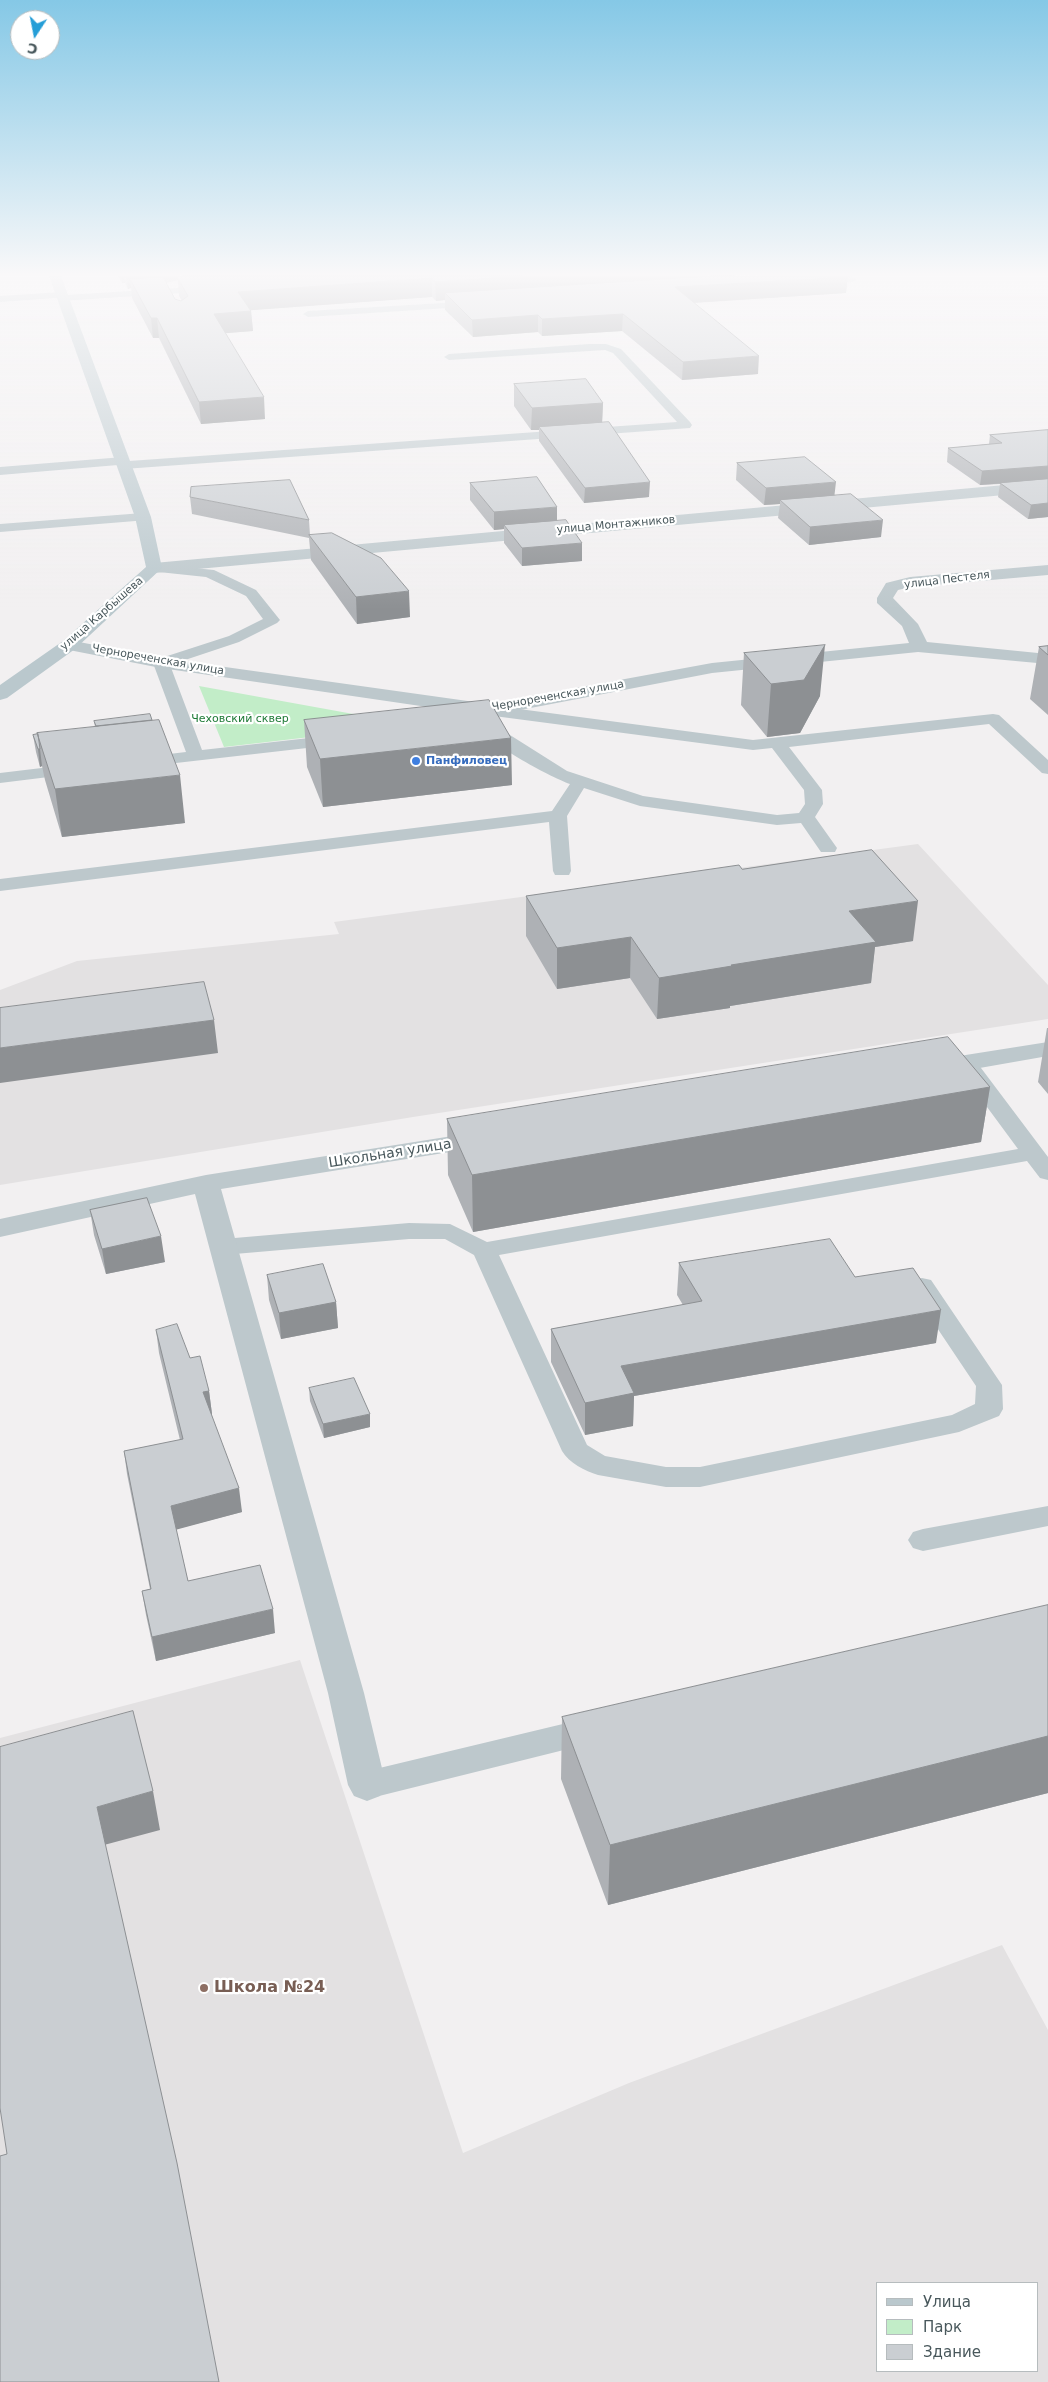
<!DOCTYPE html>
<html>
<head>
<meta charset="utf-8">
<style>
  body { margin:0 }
  #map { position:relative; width:1048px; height:2382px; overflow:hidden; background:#f2f0f1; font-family:"DejaVu Sans",sans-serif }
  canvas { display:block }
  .legend { position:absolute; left:876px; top:2282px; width:162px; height:90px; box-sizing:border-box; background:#fff; border:1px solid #b6bcbe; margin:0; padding:6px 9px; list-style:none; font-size:15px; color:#49585c }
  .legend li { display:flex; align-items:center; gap:10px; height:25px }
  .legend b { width:25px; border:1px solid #b6bcbe }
  .north { position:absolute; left:10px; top:10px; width:50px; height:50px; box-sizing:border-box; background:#fff; border:1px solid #b6bcbe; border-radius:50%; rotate:191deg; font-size:14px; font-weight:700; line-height:20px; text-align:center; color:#49585c }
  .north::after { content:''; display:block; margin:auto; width:18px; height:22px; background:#259ed7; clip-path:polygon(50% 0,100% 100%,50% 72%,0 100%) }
</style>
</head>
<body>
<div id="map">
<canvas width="1048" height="2382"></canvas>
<ul class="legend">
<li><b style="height:6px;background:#bac8cd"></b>Улица</li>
<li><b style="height:14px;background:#c2edc8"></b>Парк</li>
<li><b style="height:14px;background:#caced2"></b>Здание</li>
</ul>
<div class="north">С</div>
</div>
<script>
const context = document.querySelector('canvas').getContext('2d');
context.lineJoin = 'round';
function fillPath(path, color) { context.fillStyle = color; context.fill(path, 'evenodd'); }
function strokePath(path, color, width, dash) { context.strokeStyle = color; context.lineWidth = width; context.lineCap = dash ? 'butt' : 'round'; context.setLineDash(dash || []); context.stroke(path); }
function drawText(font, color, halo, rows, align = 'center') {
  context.font = font + ' "DejaVu Sans",sans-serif'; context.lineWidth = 4.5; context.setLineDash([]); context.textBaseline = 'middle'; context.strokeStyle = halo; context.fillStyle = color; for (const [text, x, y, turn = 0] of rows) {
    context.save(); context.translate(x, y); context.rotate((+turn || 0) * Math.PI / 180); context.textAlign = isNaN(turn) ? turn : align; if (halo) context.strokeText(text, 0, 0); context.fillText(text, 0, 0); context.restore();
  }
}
const education = new Path2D(`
  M918,844L1048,985V1019L413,1117L0,1185V990L77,961L339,934L334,922Z
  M300,1660L463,2153L629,2083L1002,1945L1048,2030V2382H0V1738ZM877,2283H1037V2371H877Z`);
const green = new Path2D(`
  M199,686L414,725L224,747Z`);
const lane = new Path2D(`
  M849,276L857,279L852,282L816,285L811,282L816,279Z
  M210,286L214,287V291L62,301L57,298L0,302V296L61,292L66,295Z
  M476,301L480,302V306L308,317L303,314L308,311Z
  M589,344H606L621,349L690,422L692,425L690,428L124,469L118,465L0,475V467L123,457L129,461L677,422L613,353L605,350L449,360L444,357L449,354Z
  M143,513L150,517L148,520L0,532V524Z
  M154,564L214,570L256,590L280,620L277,623L239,642L170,665L202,750L336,735L342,736L344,740L342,744L141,767L135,766L132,762L135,758L186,752L153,663L155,660L229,636L263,619L246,596L206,577L149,571L147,568Z
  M489,705L753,740L993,714L999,715L1048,760V774L1042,773L989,724L789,747L822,790L823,804L815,817L837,848L835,852H821L801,823L777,825L640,806L584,788L567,816L571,871L569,875H555L553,871L549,822L0,891V879L552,811L570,784C548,776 486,742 474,724L483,707ZM494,716L753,750L772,748L804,790L805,804L799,813L777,815L643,796L567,771L491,723Z
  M75,764L81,765L84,769L81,773L0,783V773Z
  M970,1062L978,1064L1048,1157V1180L1040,1178L1027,1161L499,1255L587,1445L605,1456L666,1467H700L952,1415L975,1404L976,1386L909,1286L913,1280L922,1278L931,1280L1002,1385L1003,1409L999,1416L959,1432L700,1487H666L598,1475C585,1471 569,1463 562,1451L474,1255L445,1239H409L223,1255L214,1252L211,1247L214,1242L223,1239L409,1223L450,1224L487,1242L1018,1149L959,1069L962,1064Z
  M1048,1506V1526L923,1551L913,1548L908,1540L913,1532L923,1529Z
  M592,1717L603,1721L608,1730L603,1739L592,1743L367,1799L355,1795L351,1785L355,1775L367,1771Z`);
const street = new Path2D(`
  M1048,481V491L154,573L148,571L146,568L148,565L154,563Z
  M1048,565V575L911,587L898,590L893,598L918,624L927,642L1048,654V664L918,652L712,673L489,716L161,668L69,650L63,649L60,645L63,641L69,640L161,658L489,704L712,663L909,643L902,626L877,603V598L886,583L910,577Z
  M1048,1042V1056L934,1076L925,1073L921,1068L925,1063L934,1060Z
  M484,1131L493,1133L497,1139L493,1145L221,1189L364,1693L386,1785L380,1796L367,1801L354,1796L348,1785L328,1693L195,1194L0,1237V1219L206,1175Z`);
const secondary = new Path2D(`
  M49,276H61L151,517L162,568L75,649L7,698L0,700V685L63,641L146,567L135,517Z`);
const wall = new Path2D(`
  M118,276H847L846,293L694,303L758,374L682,380L622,331L542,336L538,332L473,337L445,310V300L436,301L432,297L251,310L253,331L225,333L265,419L201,424L159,338H153L132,298L131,288L128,289L125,283H122ZM178,280L179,296L182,301H181L175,299L166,283Z
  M514,384L603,403L602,422L649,497L584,503L539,441V430H531L514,406Z
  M1048,430V517L1028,519L998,497L1000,484L980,485L947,462L948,448L989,444L990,435Z
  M737,463L835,495L881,537L809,545L778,518L780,504L764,505L736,480Z
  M470,483L557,520L582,561L522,566L504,543V529L494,530L470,500Z
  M190,497L309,520L310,535L410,617L357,624L311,560L309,538L192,514Z
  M1048,646V715L1030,699L1039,647Z
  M744,653L820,696L800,733L767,737L741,705Z
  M304,720L512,785L323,807L307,767Z
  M94,721L185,823L62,837L45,780L42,766L40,767L36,752L33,735L95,727Z
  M742,869L913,941L875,947L871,983L730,1006V1008L657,1019L630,978L557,989L526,936V896Z
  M1047,1028H1048V1094L1038,1082Z
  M990,1087L981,1142L473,1232L448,1175L447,1119Z
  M90,1210L165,1262L106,1274L94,1235Z
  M679,1263L855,1277L936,1343L634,1396L633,1426L585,1435L551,1362V1329L683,1305L677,1295Z
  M267,1275L336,1302L338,1328L281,1339L269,1300Z
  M156,1330L190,1358L209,1391L212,1414H211L242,1512L176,1529L188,1581L275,1633L156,1661L146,1615L142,1591L150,1589L127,1474L124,1451L180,1440L159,1353Z
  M309,1388L370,1427L324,1438L310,1401Z
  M1048,1605V1793L608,1905L561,1779L562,1717Z`);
const shadedWall = new Path2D(`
  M121,276H124L125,283H122Z
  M126,276H179L177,277L178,280L167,282L164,286L130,279L131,288L128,289Z
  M522,276H814L445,293V300L436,301L435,282Z
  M848,277L846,293L674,304L675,287Z
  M432,278V297L240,311L238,292Z
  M251,311L253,331L216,334L214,314Z
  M623,314L622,331L542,336V319Z
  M538,315V332L473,337L472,320Z
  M151,318H157L159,338H153Z
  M759,356L758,374L682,380L683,362Z
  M264,397L265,419L201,424L199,402Z
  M603,403L602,425L539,427V430H531L532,408Z
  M1048,466V480L980,485L982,471Z
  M650,482L649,497L584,503L585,488Z
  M836,482L834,499L780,500V504L764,505L766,488Z
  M1048,503V517L1028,519L1031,505Z
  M557,507V524L504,525V529L494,530V512Z
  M883,520L881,537L809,545L810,527Z
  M582,543V561L522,566V548Z
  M409,591L410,617L357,624L356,597Z
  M825,645L820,696L800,733L767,737L771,684Z
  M511,738L512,785L323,807L320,759Z
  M38,749H40L42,766L40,767Z
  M180,775L185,823L62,837L55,789Z
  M918,901L913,941L875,947L871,983L730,1006V1008L657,1019L659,978L731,965L849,911Z
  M631,937L630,978L557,989V948Z
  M214,1020L218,1053L0,1083V1048Z
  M990,1087L981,1142L473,1232L472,1175Z
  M161,1236L165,1262L106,1274L102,1249Z
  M336,1302L338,1328L281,1339L279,1313Z
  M941,1310L936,1343L634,1396L633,1426L585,1435V1403L621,1366Z
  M209,1391L212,1414L206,1415L203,1392Z
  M370,1414V1427L324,1438L323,1424Z
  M239,1488L242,1512L175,1530L171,1506Z
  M273,1609L275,1633L156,1661L152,1637Z
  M1048,1736V1793L608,1905L610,1845Z
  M153,1791L160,1830L104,1845L97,1807Z`);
const building = new Path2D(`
  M184,276H522L435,282L432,278L238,292L251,311L214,314L264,397L199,402L157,318H151L130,279L163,277L175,299L181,301L188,296L177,277Z
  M713,276L848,277L675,287L759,356L683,362L623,314L542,319L538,315L472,320L445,293Z
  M586,379L603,403L532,408L514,384Z
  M609,422L650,482L585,488L539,427Z
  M1048,430V466L982,471L948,448L1002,443L990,435Z
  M805,457L836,482L766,488L737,463Z
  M537,477L557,507L494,512L470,483Z
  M1048,479V503L1031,505L1000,483Z
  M290,480L309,520L190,497L191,487Z
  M851,494L883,520L810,527L780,500Z
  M566,520L582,543L522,548L504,525Z
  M332,533L381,558L409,591L356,597L309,535Z
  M825,645L804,680L771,684L744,653Z
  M1048,646V655L1039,647Z
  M489,700L511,738L320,759L304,720Z
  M150,714L152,720L96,726L94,721Z
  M159,720L180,775L55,789L37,733Z
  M38,734L40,749H38L33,735Z
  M872,850L918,901L849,911L876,942L731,965L732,966L659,978L631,937L557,948L526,896L739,865L742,869Z
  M204,982L214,1020L0,1048V1008Z
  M948,1037L990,1087L472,1175L447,1119Z
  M147,1198L161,1236L102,1249L90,1210Z
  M830,1239L855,1277L913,1268L941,1310L621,1366L634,1393L585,1403L551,1329L702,1301L679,1263Z
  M323,1264L336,1302L279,1313L267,1275Z
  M177,1324L190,1358L200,1356L209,1391L203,1392L239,1488L171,1506L188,1581L260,1565L273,1609L152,1637L142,1591L151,1589L124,1451L183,1439L156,1330Z
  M354,1378L370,1414L323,1424L309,1388Z
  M1048,1605V1736L610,1845L562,1717Z
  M133,1711L153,1791L97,1807L177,2163L219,2382H0V2156L7,2154L0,2108V1747Z`);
const markers = [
  [416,761,5,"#3f7fe0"],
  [204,1988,5,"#8d6e63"]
];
const farStreetnames = [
  ["улица Монтажников",616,525,-5],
  ["улица Пестеля",947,580,-7],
  ["улица Карбышева",102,614,-41],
  ["Чернореченская улица",158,660,10],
  ["Чернореченская улица",558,696,-10]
];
const farParknames = [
  ["Чеховский сквер",240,719]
];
const farShopnames = [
  ["Панфиловец",426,761]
];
const streetNames = [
  ["Школьная улица",390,1154,-9]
];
const nearEducationnames = [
  ["Школа №24",214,1988]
];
fillPath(education, '#e3e1e2');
fillPath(green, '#c2edc8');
fillPath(lane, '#bdc8cc');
fillPath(street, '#bdc8cc');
fillPath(secondary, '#bac8cd');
fillPath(wall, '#aeb1b5');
fillPath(shadedWall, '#8d9093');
fillPath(building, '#caced2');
strokePath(building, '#8d9093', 1);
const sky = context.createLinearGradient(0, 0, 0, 610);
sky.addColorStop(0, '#85c8e6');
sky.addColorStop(0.45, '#f9f8f9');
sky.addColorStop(1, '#f9f8f900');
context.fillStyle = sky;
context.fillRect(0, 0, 1048, 610);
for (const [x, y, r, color] of markers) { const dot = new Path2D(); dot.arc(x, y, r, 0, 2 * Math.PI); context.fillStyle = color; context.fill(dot); strokePath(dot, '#fff', 2); }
drawText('11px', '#49585c', '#fff', farStreetnames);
drawText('11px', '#1e7a36', '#fff', farParknames);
drawText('bold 11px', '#366cbe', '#fff', farShopnames, 'left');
drawText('14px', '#49585c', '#fff', streetNames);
drawText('bold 16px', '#785e54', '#fff', nearEducationnames, 'left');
</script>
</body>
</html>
